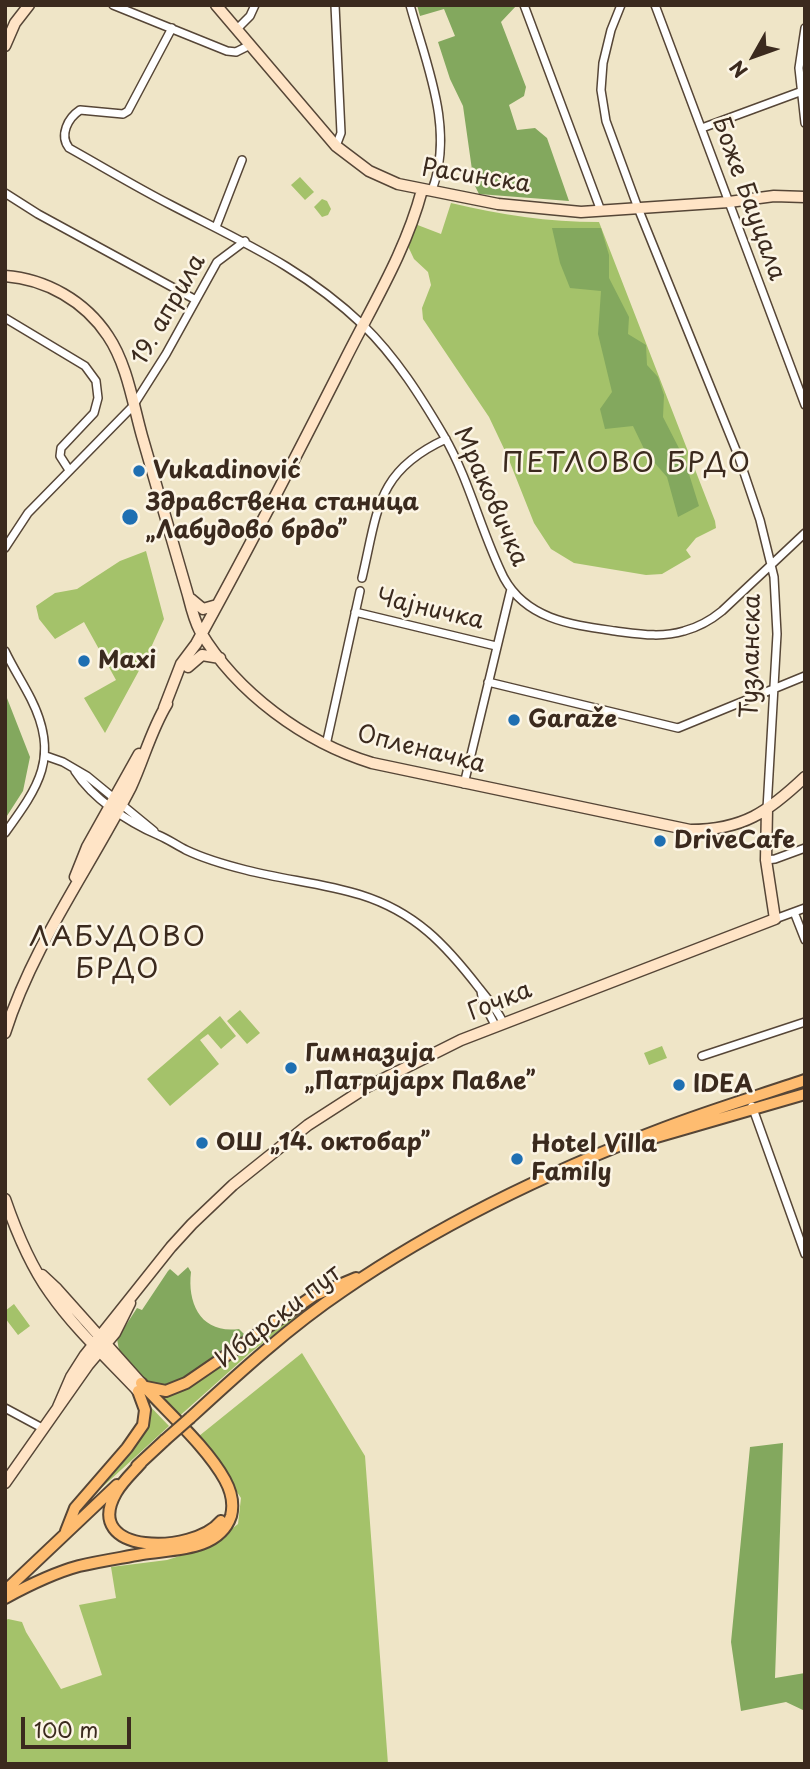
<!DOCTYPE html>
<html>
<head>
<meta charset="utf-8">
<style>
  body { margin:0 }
  #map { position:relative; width:810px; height:1769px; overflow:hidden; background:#efe5c7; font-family:"Playpen Sans",sans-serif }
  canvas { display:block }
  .frame { position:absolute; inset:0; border:7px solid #3b2a1e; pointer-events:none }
  .north { position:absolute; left:719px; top:21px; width:70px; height:70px; -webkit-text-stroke:5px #fcf5e5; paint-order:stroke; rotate:230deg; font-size:19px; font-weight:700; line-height:28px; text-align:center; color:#3b2a1e }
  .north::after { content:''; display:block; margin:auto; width:24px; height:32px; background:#3b2a1e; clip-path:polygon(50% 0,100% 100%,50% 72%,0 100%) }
  .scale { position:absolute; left:21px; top:1717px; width:110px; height:32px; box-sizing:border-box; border:4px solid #3b2a1e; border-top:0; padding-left:9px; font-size:21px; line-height:24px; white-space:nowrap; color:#3b2a1e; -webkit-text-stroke:5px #fcf5e5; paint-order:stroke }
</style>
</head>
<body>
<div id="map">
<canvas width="810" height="1769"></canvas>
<div class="frame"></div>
<div class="north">N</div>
<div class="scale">100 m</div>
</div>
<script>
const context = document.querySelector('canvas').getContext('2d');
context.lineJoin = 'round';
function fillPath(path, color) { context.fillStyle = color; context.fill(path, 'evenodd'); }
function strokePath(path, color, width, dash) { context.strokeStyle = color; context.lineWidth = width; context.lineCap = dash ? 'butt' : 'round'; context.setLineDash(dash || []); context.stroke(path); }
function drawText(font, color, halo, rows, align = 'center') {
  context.font = font + ' "Playpen Sans",sans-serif'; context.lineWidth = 5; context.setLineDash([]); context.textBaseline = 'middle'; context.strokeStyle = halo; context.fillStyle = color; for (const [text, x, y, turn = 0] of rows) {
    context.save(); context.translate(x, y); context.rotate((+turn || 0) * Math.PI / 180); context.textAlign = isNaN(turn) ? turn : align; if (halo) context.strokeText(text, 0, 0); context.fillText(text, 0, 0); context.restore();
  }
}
const green = new Path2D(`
  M300,177L314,192L305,200L291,185Z
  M322,199L327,201L331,209L328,215L322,217L314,207Z
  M451,203C501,215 548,222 599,222L715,521L716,528L696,538L686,550L691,557L662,574L646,575L574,563L551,549L534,523L507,455L489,417L423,319L422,308L431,285L428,272L414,259L406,242L415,224L441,234Z
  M146,551L164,619L148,654L105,733L84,698L116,680L84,622L55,639L39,619L36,606L55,593L77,589L120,561Z
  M240,1010L260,1033L247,1044L227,1021Z
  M220,1016L236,1036L221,1049L208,1034L200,1040L219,1064L170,1106L147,1079Z
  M662,1046L667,1058L649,1065L644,1053Z
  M330,1291L250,1353L175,1420L150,1391Z
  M14,1304L30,1326L18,1335L5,1318V1311Z
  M302,1353L365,1456L388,1764H5V1621L8,1619L22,1622L26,1632L61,1689L102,1675L79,1605L116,1598L111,1567L167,1560L208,1547L238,1524L241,1498L199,1436Z
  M145,1401L169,1426L86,1502L137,1439Z`);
const forest = new Path2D(`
  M417,5H517L501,22L526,87L524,96L509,105L517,130L535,128L547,138L569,201L479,194L474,184L463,106L450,79L438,42L455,36L444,9L420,16Z
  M552,228H601L609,255V278L629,317L628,334L646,345L647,365L658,377L664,395L663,417L684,458L699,506L678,517L667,477L646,453L633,426L605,429L600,409L612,392L598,334L601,291L570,288L560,263Z
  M5,693L30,757L23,791L5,819Z
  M188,1267L191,1272C187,1305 202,1334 239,1329L247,1337L174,1386L148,1385L119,1350L117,1339L137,1308L142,1310L168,1271L170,1269L178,1276Z
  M783,1443L775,1678L805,1673V1711L786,1702L741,1711L731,1642L750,1447Z`);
const street = new Path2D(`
  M113,5L227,51L236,52L250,45
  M335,5L341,133L336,146
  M410,5C426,64 455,129 432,190
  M524,5L601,211
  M621,5L611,30L603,63L601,90L606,121L638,208L738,455L760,520L774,577L777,634L767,809
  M655,5L805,405
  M172,28L128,111L123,114L80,110C68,118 59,135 69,148C103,167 136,187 171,205C242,242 303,268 363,325C396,357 421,397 444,436C470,481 481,532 504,578C527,620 573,625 615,631C639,634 661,638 684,631C699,627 711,620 722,611L805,533
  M805,28L799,68L805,123
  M237,29L250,16L255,5
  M702,128L805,90
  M5,193L38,214L196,300
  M216,227L242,160
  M5,318L85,366L96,381L98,398L94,413L61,448L60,456L69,470
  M5,548L28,513L133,406L166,354L217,262L245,241
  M362,578C378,510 376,471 446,439
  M355,612L496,646
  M5,651C13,668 23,683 31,699C60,757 39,786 5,833
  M488,682L678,728L805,676
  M326,745L360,591
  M46,756L63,762L87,776L154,831
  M75,771C93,799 128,822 158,835C168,839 176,845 186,850C205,859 226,865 246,870C284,880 323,883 361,895C415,912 445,944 479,988C488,999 496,1008 503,1022
  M464,784L511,589
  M766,860L775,859L805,848
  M794,912L805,940
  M775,919L805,908
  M481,991L483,1002L495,1025
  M702,1056L805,1022
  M752,1106L805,1254
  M5,1408L44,1429`);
const secondary = new Path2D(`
  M216,5L336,146L369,171L398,184L498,204L581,212L729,202L774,196L805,197
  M5,46L15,23L29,5
  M5,276C46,279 85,301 108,336C127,364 133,404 142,436C157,489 173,542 188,595C191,607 194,620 200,631C237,693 304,742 372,763L690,830C743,830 768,812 805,777
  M191,599L203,609L217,605
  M188,667L202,655L220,658
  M164,708L181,664L196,644C248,550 297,455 345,360C373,304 406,251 422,190
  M75,877L87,847L139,754
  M5,1033C33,945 89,869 131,787C144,759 151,730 167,704
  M5,1199C16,1231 30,1265 50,1293C75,1329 108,1359 138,1391
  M42,1275L57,1289L141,1383
  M58,1407L71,1377L85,1355L171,1247L192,1224L233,1185L308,1125L367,1087L461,1040L775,919L766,860L767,809
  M5,1483L88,1365L115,1333L130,1303`);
const primary = new Path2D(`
  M653,1138L805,1094
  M146,1387L166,1391L186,1383L313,1296L356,1278
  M190,1418C239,1373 289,1327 344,1290C443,1222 553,1170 664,1128C711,1110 758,1096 805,1080
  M141,1463C133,1472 122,1482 116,1493C81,1555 193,1555 221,1521
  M137,1466L165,1440
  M66,1531L75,1508L127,1448L143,1425L145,1410L138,1391
  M5,1591L117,1485
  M5,1598C29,1585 53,1573 79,1566C100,1561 121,1558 142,1554C171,1549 219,1552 231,1516C234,1504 231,1491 225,1480C207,1447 167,1412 141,1383`);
const primaryBridge = new Path2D(`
  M165,1440L190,1418`);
const markers = [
  [139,471,7,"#1f6fb2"],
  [130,517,9,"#1f6fb2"],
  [84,661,7,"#1f6fb2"],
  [514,720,7,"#1f6fb2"],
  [660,841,7,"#1f6fb2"],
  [291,1068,7,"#1f6fb2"],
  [679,1085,7,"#1f6fb2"],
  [202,1143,7,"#1f6fb2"],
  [517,1159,7,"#1f6fb2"]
];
const streetNames = [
  ["Расинска",476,177,9],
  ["Боже Бауцала",748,199,70],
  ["19. априла",169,310,-60],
  ["Мраковичка",490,497,66],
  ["Чајничка",430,610,13],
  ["Тузланска",752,656,-89],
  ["Опленачка",421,750,14],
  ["Гочка",500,1002,-22],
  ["Ибарски пут",279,1317,-38]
];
const poiNames = [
  ["Vukadinović",153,471],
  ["Здравствена станица",146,503],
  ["„Лабудово брдо”",146,531],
  ["Maxi",98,661],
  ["Garaže",528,720],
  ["DriveCafe",674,841],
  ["Гимназија",305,1054],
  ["„Патријарх Павле”",305,1082],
  ["IDEA",693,1085],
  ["ОШ „14. октобар”",216,1143],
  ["Hotel Villa",531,1145],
  ["Family",531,1173]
];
const quarterNames = [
  ["ПЕТЛОВО БРДО",627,464],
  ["ЛАБУДОВО",118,938],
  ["БРДО",118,970]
];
fillPath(green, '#a4c26a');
fillPath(forest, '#83a85e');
strokePath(street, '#564637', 10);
strokePath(secondary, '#564637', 13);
strokePath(primary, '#564637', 14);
strokePath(street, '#fff', 7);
strokePath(secondary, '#ffe4c6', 10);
strokePath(primary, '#febc70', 10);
strokePath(primaryBridge, '#564637', 14, []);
strokePath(primaryBridge, '#febc70', 10);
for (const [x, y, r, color] of markers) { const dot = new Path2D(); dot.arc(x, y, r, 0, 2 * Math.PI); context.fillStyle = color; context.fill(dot); strokePath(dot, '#fcf5e5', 2.5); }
drawText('24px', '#3b2a1e', '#fcf5e5', streetNames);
drawText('bold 24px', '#3b2a1e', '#fcf5e5', poiNames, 'left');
context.letterSpacing = '2px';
drawText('28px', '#3b2a1e', '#fcf5e5', quarterNames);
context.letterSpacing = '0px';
</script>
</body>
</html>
